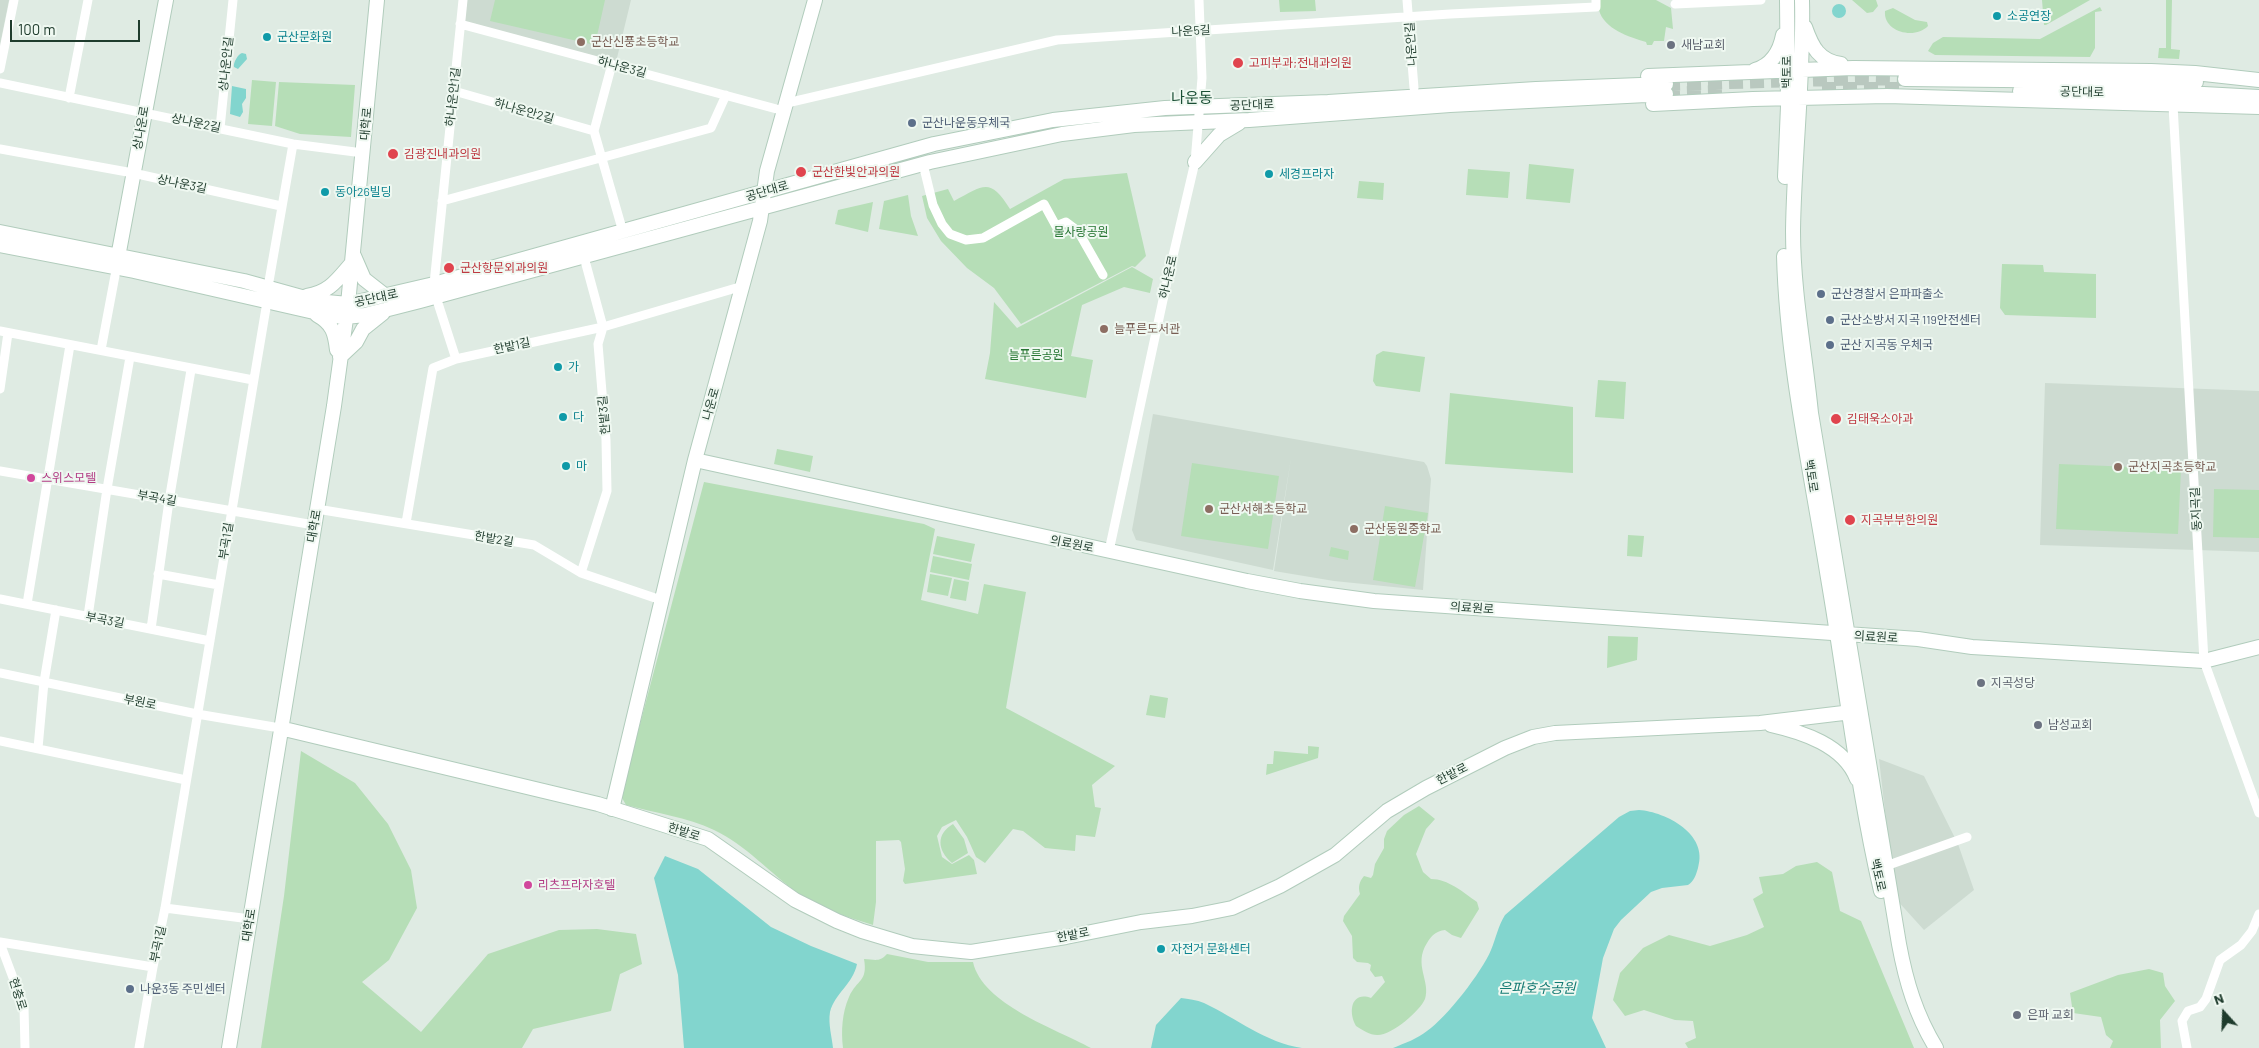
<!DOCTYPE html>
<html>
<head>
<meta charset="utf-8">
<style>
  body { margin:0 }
  #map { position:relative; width:2259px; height:1048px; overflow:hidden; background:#dfebe3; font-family:Barlow,sans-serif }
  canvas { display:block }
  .north { position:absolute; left:2199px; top:988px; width:50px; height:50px; -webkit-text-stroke:4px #eff8f1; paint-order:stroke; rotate:340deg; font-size:14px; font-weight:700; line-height:20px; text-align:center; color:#1f3c2d }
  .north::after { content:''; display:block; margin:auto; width:18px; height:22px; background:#1f3c2d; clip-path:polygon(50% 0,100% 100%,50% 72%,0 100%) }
  .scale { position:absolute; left:10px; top:20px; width:130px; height:22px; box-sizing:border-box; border:2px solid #1f3c2d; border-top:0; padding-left:6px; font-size:15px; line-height:18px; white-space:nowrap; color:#1f3c2d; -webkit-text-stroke:4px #eff8f1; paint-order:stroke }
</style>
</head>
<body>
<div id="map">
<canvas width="2259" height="1048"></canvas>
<div class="north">N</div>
<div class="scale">100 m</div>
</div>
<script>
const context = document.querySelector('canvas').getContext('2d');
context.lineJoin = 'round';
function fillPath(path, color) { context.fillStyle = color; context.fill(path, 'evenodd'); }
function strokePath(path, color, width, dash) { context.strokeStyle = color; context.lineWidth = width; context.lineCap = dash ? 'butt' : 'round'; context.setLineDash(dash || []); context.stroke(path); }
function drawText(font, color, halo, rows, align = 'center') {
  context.font = font + ' Barlow,"Noto Sans KR",sans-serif'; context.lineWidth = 4; context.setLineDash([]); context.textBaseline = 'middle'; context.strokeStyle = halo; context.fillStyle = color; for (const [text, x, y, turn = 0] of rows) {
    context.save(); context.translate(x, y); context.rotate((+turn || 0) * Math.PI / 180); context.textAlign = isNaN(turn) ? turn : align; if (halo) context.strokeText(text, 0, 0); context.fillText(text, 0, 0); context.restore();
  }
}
const built = new Path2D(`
  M0,0H9L0,45Z
  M467,0H631L616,62L464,23Z
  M2045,383L2259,391V552L2040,545Z
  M1153,414L1424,462L1427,466L1431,479L1423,590L1334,581L1274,571L1291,458L1273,570L1136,540L1132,530Z
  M1879,759L1924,776L1958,844L1974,890L1924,930L1895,898Z`);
const green = new Path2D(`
  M495,0H605L595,45L490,21Z
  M1279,0H1315L1316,11L1280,12Z
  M1600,0H1656L1671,8L1673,29L1666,27L1664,41H1654L1652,45H1647L1646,42C1629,37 1604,29 1599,10Z
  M1852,0H1876L1878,6L1873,12L1867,13Z
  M2042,0H2090L2046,25H2044Z
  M2166,0H2172L2171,49L2180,50L2179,59L2158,58L2159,48H2166Z
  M2100,7L2102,11L2095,12V48L2090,57L1935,55L1928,51L1933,43L1943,37L2040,39Z
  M1893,8L1915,20L1927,22L1928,26C1915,40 1883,32 1885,11Z
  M252,80L276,82L272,126L248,124Z
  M279,82L355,85L351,137L300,134L275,126Z
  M1529,164L1574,169L1570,203L1526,199Z
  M1468,169L1510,172L1508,198L1466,195Z
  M1127,173L1146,256L1135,267L1132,266L1021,324L994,288L967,268L941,241L927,218L922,196L948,189L954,201C984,185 990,177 1010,209L1064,179Z
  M1359,181L1384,183L1383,200L1357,198Z
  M908,195L911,216L918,236L879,229L884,201Z
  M873,202L868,232L835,224L838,210Z
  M2002,264L2043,265L2044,272L2096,274V318L2005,315L2000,308Z
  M1132,267L1153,279L1150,293L1124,287L1082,305L1071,356L1093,360L1086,398L985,379L990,353L994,302L1017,328Z
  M1383,351L1425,357L1420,392L1376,386L1373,381L1376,355Z
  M1598,380L1626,382L1624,419L1595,417Z
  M1450,393L1573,407V473L1445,464Z
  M777,449L813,456L810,472L774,464Z
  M1192,463L1279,476L1268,549L1181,536Z
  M2059,464L2181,469L2178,534L2056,529Z
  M704,482L924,524L935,529L921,600L978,614L984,584L1026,592L1006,708L1115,766L1092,785L1095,807L1101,808L1095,837L1076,835L1075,851L1045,848L1023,831L1013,829L985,863L976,857L967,837L956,820L942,827L937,836L942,857L952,864L969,855L974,860L977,874L905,884L903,881L905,869L901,842L899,840L876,841V902L873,925C848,917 821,909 799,894C771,874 746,845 714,830C687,817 655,813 626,805L621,796Z
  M2214,489L2259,490V538L2213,537Z
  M1385,506L1428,513L1415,587L1373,580Z
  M1628,535L1644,536L1642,557L1627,556Z
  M937,536L975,544L971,562L933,554Z
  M1331,547L1349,551L1348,560L1329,556Z
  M933,556L972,564L969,580L930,572Z
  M930,574L952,578L948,596L927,592Z
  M954,579L969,582L966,601L950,598Z
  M1608,636L1638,637L1637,660L1607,668Z
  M1150,695L1168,698L1165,718L1146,715Z
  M1308,746L1319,747L1318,758L1266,775L1267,764H1273L1274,751L1308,754Z
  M301,751L355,783L388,824L411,870L417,908L389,960L362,982L421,1032L488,954L559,930L597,929L636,934L642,964L620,974L611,1011L533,1029L522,1048H261L284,896Z
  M1419,806L1435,819L1426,829L1416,854L1423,872L1431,879C1448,879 1463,892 1477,902L1479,909L1461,938L1452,935L1445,930C1436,931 1431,936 1427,943C1413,965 1431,981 1425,999C1420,1011 1391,1036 1377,1035C1370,1035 1362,1030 1356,1026C1348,1012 1351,991 1371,998L1385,982L1382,976L1375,977L1370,970L1371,965L1368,963L1357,962L1353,958L1352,936L1343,921L1344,916L1360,894C1358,887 1359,882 1364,876L1371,878L1373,875L1375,864L1384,848V839L1387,831L1404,815Z
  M953,824L964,839L968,853L952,863C937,850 936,834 953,824Z
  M1817,862L1832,872L1840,911L1861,921L1914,1048H1688L1685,1043L1696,1038L1693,1021L1675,1020L1644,1010L1625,1016L1613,1000L1620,973L1643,948L1669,935L1710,946L1747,935L1764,927L1753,899L1763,893L1759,877L1783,874L1796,866Z
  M887,954L928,962H973C982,1004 1056,1029 1091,1048H843C841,1031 842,1013 849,997C857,979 868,982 864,959C874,959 879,963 887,954Z
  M2149,969L2163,973L2165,986L2175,1001L2160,1020L2161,1048H2110L2113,1041L2106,1035L2101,1017L2073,1013L2070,993L2118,975Z`);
const water = new Path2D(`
  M1832 11a7 7 0 1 1 14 0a7 7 0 1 1-14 0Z
  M242,53L246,54L247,59L238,69L234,67C233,63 238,54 242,53Z
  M232,86L246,89V98L242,104L243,112L240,117L230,114Z
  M1639,810C1666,812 1709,834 1698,868C1696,875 1694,881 1688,885L1662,888L1651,892L1621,920L1614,929L1603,958L1592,1018L1606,1048H1393C1405,1043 1417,1039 1427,1031C1446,1018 1482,972 1491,950C1496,938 1498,926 1505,915L1619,817L1630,811Z
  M665,856L698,869L771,927L811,946L857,964C853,984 835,993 830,1012C828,1024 832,1037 833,1048H684L678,975L654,878Z
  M1181,998C1188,999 1197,1000 1204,1003C1236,1018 1266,1043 1302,1048H1151L1156,1025Z`);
const secondaryTunnel = new Path2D(`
  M1666,84L1865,78L1905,79
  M1822,89H1904
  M1666,94L1725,92`);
const street = new Path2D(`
  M1407,0L1414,88
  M1675,4L1761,0
  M460,24L784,111
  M0,69L14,0
  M0,83L293,144L363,153
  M454,91L594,131L623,232
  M69,98L88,0
  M787,103L1057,40L1450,14L1596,7V0
  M2173,105L2204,661L2259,813
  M220,128L233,0
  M594,131L612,64
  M0,149L133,173L281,206
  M923,164L933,205L942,224L950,234L966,240L983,238L1044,204L1056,226L1066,222L1078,231L1103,275
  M442,201L711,128L726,95
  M434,284L463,0
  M268,287L293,144
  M436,297L456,359
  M0,331L253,380
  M101,350L117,265
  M0,389L8,333
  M0,471L314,525
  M317,509L534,545L581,573L661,600
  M406,523L433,368L456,359L603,327L743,286
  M1109,551L1166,286L1195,162L1202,78L1199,0
  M581,573L607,491L606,440L598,344L603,327L584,257
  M158,574L219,585
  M0,599L210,641
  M27,604L70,345
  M88,616L107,489L130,357
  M151,629L169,501L191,370
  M0,673L197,714L280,728
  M0,741L186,780
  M38,748L44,682L56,610
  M1883,867L1967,837
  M165,908L250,919
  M0,942L153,967
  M0,943L24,1007L25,1048
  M139,1048L153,967L165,908L267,302
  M2187,1048L2182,1021L2188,1011L2200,1007L2206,999L2220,960L2241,945L2252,931L2259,914`);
const secondary = new Path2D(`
  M1802,0C1804,77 1794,154 1793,231C1793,292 1805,352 1811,413L1899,944C1906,982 1916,1015 1936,1048
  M1805,27C1812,47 1819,61 1841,64
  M1755,70C1772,65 1780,51 1783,35
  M1648,76L1853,68L2151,71L2195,73L2259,80
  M1905,79L2196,82
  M2020,91L2167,92L2259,97
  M1653,104L1753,99L1887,96L2259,107
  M1195,162L1219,135L1239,123
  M1785,177L1788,106L1787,0
  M0,232L244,281L316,301L348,304L434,284L934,144L1053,120L1165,108L1328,102L1536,89L1666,84
  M0,245L134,271L327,315L346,317L365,315L420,301L930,162L1062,134L1134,125L1249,120L1450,105L1666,94
  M354,256L364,279L387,297
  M1784,256C1787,364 1811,471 1828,578C1846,682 1857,788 1881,891
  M118,257L166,0
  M307,296C330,292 337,280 352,263
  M317,315C333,324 335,333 337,350
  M340,357L356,342L363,329L383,313
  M695,460L1247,581L1300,591L1374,601L1918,639L1972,647L2204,661L2259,647
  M1771,725C1802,732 1844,745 1857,779
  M280,728L598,804L708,839L795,900L837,921L862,931L912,946L971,952L1066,937L1141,922L1192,916L1232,908L1280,886L1335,855L1387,811L1426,788L1505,748L1533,737L1555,733L1760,723L1860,711
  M612,809L695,460L760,221L767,171L815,0
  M229,1048L334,406L348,304L377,0`);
const markers = [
  [1997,16,5,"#0f9aa8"],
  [267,37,5,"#0f9aa8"],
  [581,42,5,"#8d6e63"],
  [1671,45,5,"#6b7280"],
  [1238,63,6,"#e0444e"],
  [912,123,5,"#5c6f8a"],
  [393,154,6,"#e0444e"],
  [801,172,6,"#e0444e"],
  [1269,174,5,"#0f9aa8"],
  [325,192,5,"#0f9aa8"],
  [449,268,6,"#e0444e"],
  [1821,294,5,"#5c6f8a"],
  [1830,320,5,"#5c6f8a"],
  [1104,329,5,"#8d6e63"],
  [1830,345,5,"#5c6f8a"],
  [558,367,5,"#0f9aa8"],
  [563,417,5,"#0f9aa8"],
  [1836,419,6,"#e0444e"],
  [566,466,5,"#0f9aa8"],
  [2118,467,5,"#8d6e63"],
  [31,478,5,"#d1479c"],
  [1209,509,5,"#8d6e63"],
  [1850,520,6,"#e0444e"],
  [1354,529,5,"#8d6e63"],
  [1981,683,5,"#6b7280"],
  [2038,725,5,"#6b7280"],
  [528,885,5,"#d1479c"],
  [1161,949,5,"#0f9aa8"],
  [130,989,5,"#5c6f8a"],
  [2017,1015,5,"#6b7280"]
];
const cultureNames = [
  ["소공연장",2007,16],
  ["군산문화원",277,37],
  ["세경프라자",1279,174],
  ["동아26빌딩",335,192],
  ["가",568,367],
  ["다",573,417],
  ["마",576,466],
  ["자전거 문화센터",1171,949]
];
const streetNames = [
  ["나운5길",1191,31,-3],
  ["나운안길",1411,44,-94],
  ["상나운안길",226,64,-84],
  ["하나운3길",622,67,15],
  ["백토로",1787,72,-90],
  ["공단대로",2082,92,1],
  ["하나운안1길",453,97,-84],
  ["공단대로",1252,105,-2],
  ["하나운안2길",524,111,16],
  ["상나운2길",196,123,12],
  ["대학로",366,124,-85],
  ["상나운로",141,128,-80],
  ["상나운3길",182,184,12],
  ["공단대로",767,191,-16],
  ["하나운로",1168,277,-77],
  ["공단대로",376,298,-12],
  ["한밭1길",512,346,-12],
  ["나운로",711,404,-74],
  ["한밭3길",604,415,-95],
  ["백토로",1811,476,81],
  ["부곡4길",157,498,10],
  ["동지곡길",2196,509,-93],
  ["대학로",314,526,-80],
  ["한밭2길",494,539,10],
  ["부곡1길",226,541,-81],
  ["의료원로",1072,544,11],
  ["의료원로",1472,608,4],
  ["부곡3길",105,620,11],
  ["의료원로",1876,637,3],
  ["부원로",140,702,12],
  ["한밭로",1452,774,-27],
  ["한밭로",684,832,18],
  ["백토로",1878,875,77],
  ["대학로",249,925,-81],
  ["한밭로",1073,935,-11],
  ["부곡1길",158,944,-78],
  ["현충로",18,994,73]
];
const educationNames = [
  ["군산신풍초등학교",591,42],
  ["늘푸른도서관",1114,329],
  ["군산지곡초등학교",2128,467],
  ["군산서해초등학교",1219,509],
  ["군산동원중학교",1364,529]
];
const worshipNames = [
  ["새남교회",1681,45],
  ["지곡성당",1991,683],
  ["남성교회",2048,725],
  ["은파 교회",2027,1015]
];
const healthNames = [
  ["고피부과;전내과의원",1249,63],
  ["김광진내과의원",404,154],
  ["군산한빛안과의원",812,172],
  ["군산항문외과의원",460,268],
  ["김태욱소아과",1847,419],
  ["지곡부부한의원",1861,520]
];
const serviceNames = [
  ["군산나운동우체국",922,123],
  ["군산경찰서 은파파출소",1831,294],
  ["군산소방서 지곡 119안전센터",1840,320],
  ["군산 지곡동 우체국",1840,345],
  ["나운3동 주민센터",140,989]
];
const parkNames = [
  ["물사랑공원",1081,232],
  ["늘푸른공원",1036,355]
];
const hotelNames = [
  ["스위스모텔",41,478],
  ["리츠프라자호텔",538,885]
];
const waterNames = [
  ["은파호수공원",1537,988]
];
const quarterNames = [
  ["나운동",1192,98]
];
fillPath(built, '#cddbd1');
fillPath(green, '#b6deb7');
fillPath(water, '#82d5ce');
strokePath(secondaryTunnel, '#b9c8bf', 14, [14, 7]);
strokePath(secondary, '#b1ccbc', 16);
strokePath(street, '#fff', 9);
strokePath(secondary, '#fff', 14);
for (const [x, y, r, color] of markers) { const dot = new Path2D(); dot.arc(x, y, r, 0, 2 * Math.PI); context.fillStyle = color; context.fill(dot); strokePath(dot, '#eff8f1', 2); }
drawText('12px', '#0d838f', '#eff8f1', cultureNames, 'left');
drawText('12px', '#1f3c2d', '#eff8f1', streetNames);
drawText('12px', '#785e54', '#eff8f1', educationNames, 'left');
drawText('12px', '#5b616d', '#eff8f1', worshipNames, 'left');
drawText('12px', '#be3a42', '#eff8f1', healthNames, 'left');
drawText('12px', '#4e5e75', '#eff8f1', serviceNames, 'left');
drawText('12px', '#267532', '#eff8f1', parkNames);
drawText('12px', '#b23c85', '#eff8f1', hotelNames, 'left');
drawText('italic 14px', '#157b74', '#eff8f1', waterNames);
drawText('15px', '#1a4f35', '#eff8f1', quarterNames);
</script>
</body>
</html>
